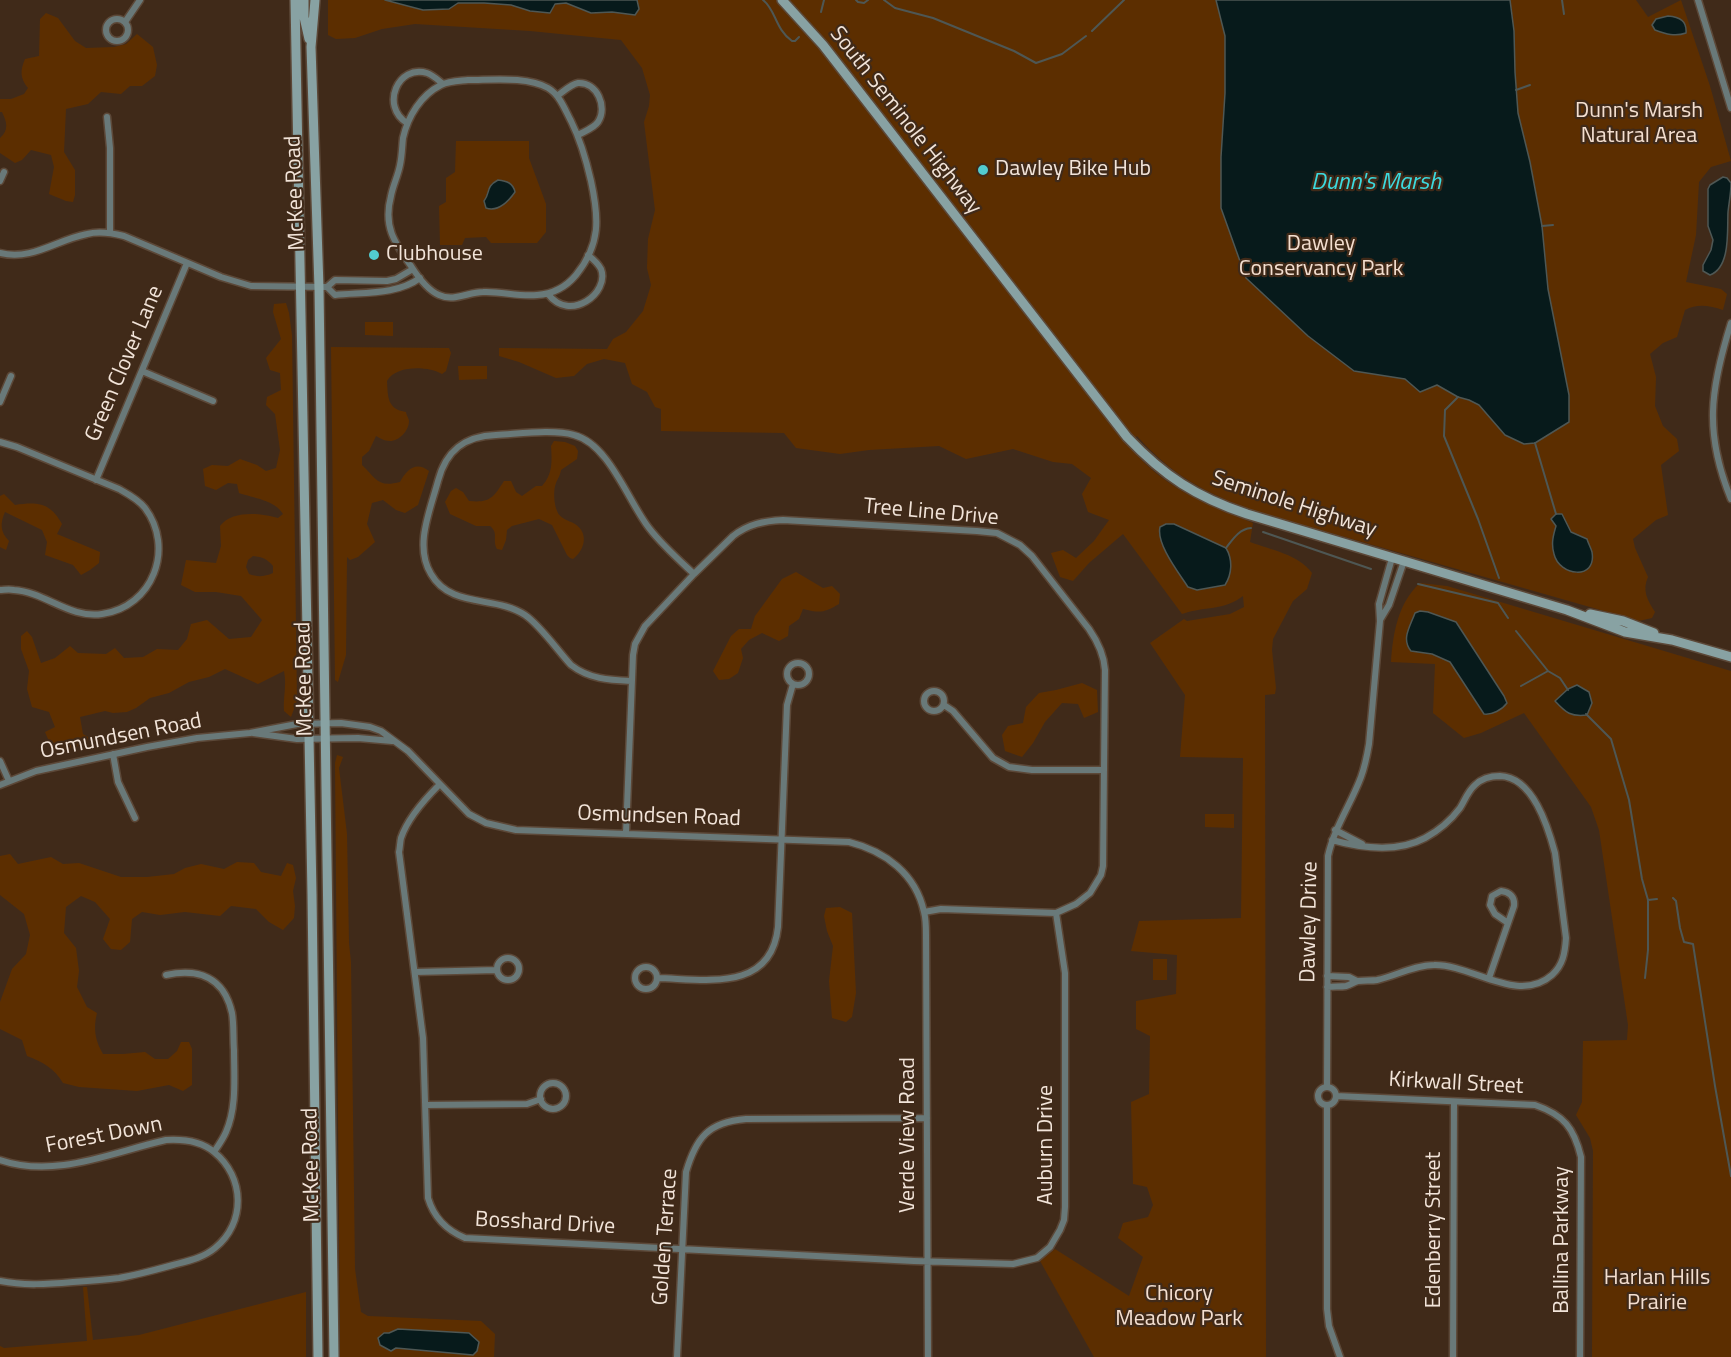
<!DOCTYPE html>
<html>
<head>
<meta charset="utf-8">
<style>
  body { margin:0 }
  canvas { display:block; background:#402a19 }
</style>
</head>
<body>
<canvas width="1731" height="1357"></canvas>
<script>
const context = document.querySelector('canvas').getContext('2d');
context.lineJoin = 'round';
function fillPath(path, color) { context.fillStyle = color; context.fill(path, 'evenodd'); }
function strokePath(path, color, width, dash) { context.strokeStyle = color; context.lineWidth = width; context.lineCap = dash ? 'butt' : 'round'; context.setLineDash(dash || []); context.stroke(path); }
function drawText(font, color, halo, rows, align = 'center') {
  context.font = font + ' "Titillium Web",sans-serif'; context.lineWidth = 4.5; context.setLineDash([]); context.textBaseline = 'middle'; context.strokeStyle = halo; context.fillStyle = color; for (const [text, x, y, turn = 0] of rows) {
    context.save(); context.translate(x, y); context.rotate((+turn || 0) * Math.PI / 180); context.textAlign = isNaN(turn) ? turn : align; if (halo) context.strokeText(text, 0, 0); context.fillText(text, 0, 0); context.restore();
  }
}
const green = new Path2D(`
  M328,0H385L423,10L449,9L458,3H484L511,5L530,11L555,4L566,3L591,13L612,12L638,9L637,0H1636L1648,17L1681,0L1710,86L1731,161L1711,167L1699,182L1696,235L1686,282L1721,289L1727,294L1723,310C1710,306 1698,303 1685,310L1677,337L1663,343L1650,354L1656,377L1655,406L1663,426L1677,439L1679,451L1661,465L1668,515L1656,520L1633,539L1635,548L1648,577C1642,590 1647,600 1655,612L1652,618L1639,621L1250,510C1218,497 1186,483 1160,459C1152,452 1144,444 1137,436L1127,444C1139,458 1153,472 1168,482C1194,500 1224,511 1253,523L1250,542C1271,550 1298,554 1312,573L1307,589L1293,601L1273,639L1272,650L1276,688L1275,694L1265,695L1266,1357H1094L1040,1261L1055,1249L1129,1296L1143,1257L1118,1238L1123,1223L1148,1217L1153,1205L1147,1187L1133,1184L1131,1102L1149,1094L1150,1036L1136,1029V1001L1176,994L1177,955L1131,951L1139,921L1241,918L1243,758L1180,757L1185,695L1150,643L1184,619L1187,621L1230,614L1244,607L1243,596C1224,611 1204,606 1182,614L1123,534L1089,563L1073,581L1060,577L1051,553L1063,550L1076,558L1094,541L1109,520L1088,512L1082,494L1091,478L1072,464L1053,462L1013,449L966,459L939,446L869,450L840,454L796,448L784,433L661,431V409L655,407L647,392L632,384L625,363L604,359L587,364L574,376L556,378L519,362L499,356V348L607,349L613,339L626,332L643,311L651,285L647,268L648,239L655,210L644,122L649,106L650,95L642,68L621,40L530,31L415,24L382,29L355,38L336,39L328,35ZM1201,537L1226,548L1218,587L1197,589Z
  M46,13L58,18L75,41L86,48L114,47L126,44L137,34L153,47L157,65L155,76L142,86H130L121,94L101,92L88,104L66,109L64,152L75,170V195L73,202L66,201L49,194L54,167L51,155L31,150L22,160L15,163L0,153V138C9,130 7,122 2,112H0V99H11L24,94L28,88C20,78 20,71 25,59L39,56L40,19Z
  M456,141H529V158L546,204V232L537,243H491L486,237L465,238L462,245H440L439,206L446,202V178L455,172Z
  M286,303L289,313L292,335L297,701L291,717L284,711C283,697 287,685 284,671L258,684L225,669L209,677L189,682L169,693L150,698L136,708L127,712L113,713L105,711L80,717L83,734L88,737L87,744L62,750L51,746L45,732L55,727L49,712L32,707L27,689L29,671L21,649V636L27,631L32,637L41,663L55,658L70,646L78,653L106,654L115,648L124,658L143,657L157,649L178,650L187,639L191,624L207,620L229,639L251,637L262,620L241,596L216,592H195L181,585L186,560L216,563L221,546L220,526C232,510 261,513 278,518L283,514C275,500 253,498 239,493L237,484L228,483L216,490L205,486L203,469L212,465L228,466L240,459L257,465L266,471L276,468L280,450L275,414L266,405L267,397L281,390L280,373L270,370L266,358L281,339L273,312L274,304ZM253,556C263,557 267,559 273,566V573C264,577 257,577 249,574L246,567L248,560Z
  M365,322H393V336L365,335Z
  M331,347L449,348L451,353L446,371L442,374C428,366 396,365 387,381C388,397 387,409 406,412C406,414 409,419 409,421C409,431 399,441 390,441C384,441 380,438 376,436L369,451L362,457V465C376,478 377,488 400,482C407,469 416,461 429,471L418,505L405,513L396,510L383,500L372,503L367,524L375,542L358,557L350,560L347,557L346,655L338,682L335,680Z
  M458,366H487V379L459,380Z
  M554,441L565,442L575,446L578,451L577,459L561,470C560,476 558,478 556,483C553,490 554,504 557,511C560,519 568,520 575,524C589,533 585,550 573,559L570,558L567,555L552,525L539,519L512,526L507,530L506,540L502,550L497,549C492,540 499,533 490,526H476L450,514L445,502L451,491L456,488L463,492L469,501C490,503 493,498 504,481H511L516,492L522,496L536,486H542C553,474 552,461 551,446Z
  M4,494L15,505C37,502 50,502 62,524L57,534L100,552L99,563L90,570L81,575L73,565L45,555L47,542L42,530L5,512C0,523 0,532 9,541L6,550L0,547V496Z
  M796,572L823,588L832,586L840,594L839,604C824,613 820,613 803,609L799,619L789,626L788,636L779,641L762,633L749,640L741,649L743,658L738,673L729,679L719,680L713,671L731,636L739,629H751L755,616L782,579Z
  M1420,583L1447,586L1731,671V1357H1592L1593,1151L1590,1138L1576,1115L1582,1102L1583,1041L1627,1040L1628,1025L1599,830L1591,807L1524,713L1481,733L1464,738L1433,713L1435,664L1391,662C1393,633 1398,603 1420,583ZM1415,613L1456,622L1504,696L1484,714L1450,662L1432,654L1411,651V624Z
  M1082,683L1097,690L1098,712L1084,718L1078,704L1062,703L1045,722L1033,743L1022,757L1005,751L1002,735L1008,726L1023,723L1026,707L1039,693L1056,690Z
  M337,755L343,757L339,768L347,834L349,943L351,962L355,1269L361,1312L368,1316L481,1321L495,1334L494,1357H340L335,763ZM398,1329L469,1333L391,1350L384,1333H389Z
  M1205,814H1234V828L1205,827Z
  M10,854L18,864L51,857L63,864L79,863L121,877H147L174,874L185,868L201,864L224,869L237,862L254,863L261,872L281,876L287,863L293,865L296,878L293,891L295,906L294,918L283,930L269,922L256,909L231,906L220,916L185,912L160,915L142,912L132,919L130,942L121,950L111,949L103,939L110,919L95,902L81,896L66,907L64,933L76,948L79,971L77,987L87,1007L97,1013C93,1028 95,1041 103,1054H123L145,1052L155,1059H168L177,1051L181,1042H189L192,1049V1085L183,1091L169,1085L137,1091L79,1087L63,1083C54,1068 43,1062 27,1056L22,1040L0,1029V1002L12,969L26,954L30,935L24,914L0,895V856Z
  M840,907L852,913L856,993L852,1017L846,1022L832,1018L829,981L833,946L827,931L824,916L826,908Z
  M1153,959H1167V980H1153Z
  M83,1287H87L93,1340L139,1335L306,1292V1357H0V1346L4,1348L87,1341Z`);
const water = new Path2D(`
  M385,0H637L639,9L635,15L612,12L591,13L566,3L555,4L550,13L530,11L511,5L484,3H458L449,9L423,10Z
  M1216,0H1510L1514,31L1515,72L1518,113L1530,162L1542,226L1548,289L1569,395V422L1535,443L1524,444L1505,435L1479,405L1469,400L1458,397L1437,385L1420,392L1405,379L1354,371L1308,336L1246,278L1221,208V157L1225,93V36Z
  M1668,16C1680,17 1687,21 1686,33C1675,37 1666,34 1655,30L1652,25L1656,19Z
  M1723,177L1727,178L1731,183C1731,193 1729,202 1728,212C1727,230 1731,267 1710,275L1703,271V265L1711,250L1713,240L1708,226V189L1710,185Z
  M498,180C507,181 513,183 515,192C508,202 498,212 486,208L484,201C491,192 485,187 498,180Z
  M1556,514H1562L1571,532L1587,539C1588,543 1591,548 1592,552C1597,581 1559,576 1554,554C1551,544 1553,536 1556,526L1551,519Z
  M1166,524H1174L1226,548C1233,560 1232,574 1225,585L1197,590L1188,587C1179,573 1156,544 1160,527Z
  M1420,611L1428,612L1456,622L1504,696L1507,703C1502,710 1492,715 1484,714L1450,662L1432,654L1411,651C1401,639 1410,627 1415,613Z
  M1577,685L1589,692L1592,703L1587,715C1571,717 1566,713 1555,701L1568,689Z
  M398,1329L469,1333L479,1342L477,1351L473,1355L396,1348L391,1351L380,1345L378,1338L384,1333H389Z`);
const stream = new Path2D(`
  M763,0C776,10 775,29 792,41H795L799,37
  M856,0L858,2L864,3L868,0
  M884,0L895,8L933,18L1014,51L1036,63L1062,54L1086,36
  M1562,0L1564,14
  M821,12L824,0
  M1092,31L1124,0
  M1516,90L1530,85
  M1542,226L1553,225
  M1458,397L1445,410L1444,436L1478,519L1499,578
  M1535,443L1556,514
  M1263,532L1371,569
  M1226,548C1233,539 1239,529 1251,528
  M1418,584L1498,603L1508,618
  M1516,631L1548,671L1560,678L1568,690
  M1521,686L1548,671
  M1586,714L1611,739L1629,800L1642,879L1648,900L1657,899
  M1673,898L1676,901L1680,928L1684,942L1693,944L1715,1086L1731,1176
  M1645,978L1648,950V900`);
const street = new Path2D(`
  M1698,0L1731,108
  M106 30a11 11 0 1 1 22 0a11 11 0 1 1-22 0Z
  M125,22L140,0
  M468,80C492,80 527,76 548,88C560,95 565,110 571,121C581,141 586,159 591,181C599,218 601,244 576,275C566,287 553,294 537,295C519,297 501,291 483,292C468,292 454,302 439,295C427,290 418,277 411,266C394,242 383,226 391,196C393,185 398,176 400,165C402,156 402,147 403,138C408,116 421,95 441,85C449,81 459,81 468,80Z
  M557,96C563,92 571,84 578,83C597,82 608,107 598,122C594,128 585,131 578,135
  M107,117L110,148V233
  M407,123C380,106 398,64 427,73C433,75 438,80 443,84
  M0,181L4,172
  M0,253C32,261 56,240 87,234C99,231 112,233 124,236L221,277L251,286L327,287L335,280L387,281L396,279L413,269
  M327,287L335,295C363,292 397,295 420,278
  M548,294C570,323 610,293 601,269C598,263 593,259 588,255
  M1731,323C1710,390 1704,433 1731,499
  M142,371L213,401
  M0,402L11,376
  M0,442L17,447L119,489C128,494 138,499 145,508C175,548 153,607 102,614C70,619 45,592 14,590C9,589 4,590 0,590
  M96,480L187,263
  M1380,620L1389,605L1404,561
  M787 674a11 11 0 1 1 22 0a11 11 0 1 1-22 0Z
  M631,681C609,680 589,679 571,665C558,651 540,625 525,615C496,595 451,609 431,574C414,546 430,511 438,481C446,450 465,436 496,435C518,434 553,429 574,435C609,444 628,501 649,528C662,545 679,560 694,574
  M924 701a10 10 0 1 1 20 0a10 10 0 1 1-20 0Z
  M944,705L953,711L993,758L1009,767L1032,770H1104
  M253,733L297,739L358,738L392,741
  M113,754L118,782L135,818
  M0,761L9,781
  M0,785L36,771L147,747L197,738L250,733L297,724L341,723L370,727L381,731L408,751L469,814L486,823L516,830L849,842C885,851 916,874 924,912C926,919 926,928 926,935L928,1357
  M439,785C426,798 407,820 401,838C400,842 400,848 399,852L423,1038L428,1198C434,1218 446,1230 465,1238L914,1261L1013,1264L1037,1258L1050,1247L1060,1230L1064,1220L1065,1207V973L1056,913
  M1335,830L1362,844
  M626,833L633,655L635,644L645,626L694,574L733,536C748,524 764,521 783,520L977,531L997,533L1020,545L1032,556L1089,629C1098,642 1104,654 1105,670L1103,866L1101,875L1090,893L1076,904L1056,913L941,909L924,912
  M497 969a11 11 0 1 1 22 0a11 11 0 1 1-22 0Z
  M635 978a11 11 0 1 1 22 0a11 11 0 1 1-22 0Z
  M415,972L497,970
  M166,975C199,968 224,977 232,1013C234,1024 233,1038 234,1050C234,1077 237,1107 226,1132C223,1139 218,1146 214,1152
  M1327,976L1349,977L1357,981
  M657,978C705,979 771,993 778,927L787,705L793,684
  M1489,978L1514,906C1515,897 1510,892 1501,891L1492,896L1490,905L1495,914L1508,923
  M1327,987C1333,986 1340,987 1346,986C1350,985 1354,982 1358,981C1364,980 1371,981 1377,980C1396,976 1414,965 1434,965C1472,964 1518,1005 1552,975C1563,965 1565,953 1566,938L1555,853C1548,827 1533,777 1500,776C1491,776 1482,778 1475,785C1468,791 1465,800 1460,808C1451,820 1438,831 1425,838C1397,853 1361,848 1332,840
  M540 1096a13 13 0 1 1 26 0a13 13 0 1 1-26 0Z
  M1327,1087L1328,856C1334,828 1351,804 1361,777C1365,766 1367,756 1369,744L1380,621L1379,604L1392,558
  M1318 1096a9 9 0 1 1 18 0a9 9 0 1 1-18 0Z
  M1336,1096L1535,1105C1564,1115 1574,1128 1581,1157L1580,1357
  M426,1105L527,1104L541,1099
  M1327,1105V1309L1329,1326L1340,1357
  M0,1160C56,1179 112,1152 166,1140C183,1139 201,1141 214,1152C245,1177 246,1223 215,1248C203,1258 188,1261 173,1265C155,1270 137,1275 119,1278C104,1280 89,1281 73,1282C49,1284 24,1286 0,1281
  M677,1357L686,1172C696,1138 708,1122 746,1119L927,1118
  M1453,1357L1454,1102`);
const secondary = new Path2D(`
  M295,0L312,894L318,1357
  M304,0V17L309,39
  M315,0L311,47L319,288L334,1357
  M782,0L823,45L1127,437C1164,476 1196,497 1247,514L1567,610L1625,632L1672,640L1731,657
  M1590,614L1623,621L1654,633`);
const markers = [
  [983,170,6,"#52ccd0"],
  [374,255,6,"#52ccd0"]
];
const parkNames = [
  ["Dunn's Marsh",1639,112],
  ["Natural Area",1639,137],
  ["Dawley",1321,245],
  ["Conservancy Park",1321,270],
  ["Harlan Hills",1657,1279],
  ["Prairie",1657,1304],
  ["Chicory",1179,1295],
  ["Meadow Park",1179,1320]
];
const streetNames = [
  ["South Seminole Highway",905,121,52],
  ["McKee Road",296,193,-92],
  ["Green Clover Lane",125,364,-67],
  ["Seminole Highway",1294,505,18],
  ["Tree Line Drive",931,513,5],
  ["McKee Road",305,679,-91],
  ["Osmundsen Road",121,737,-11],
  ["Osmundsen Road",659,817,2],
  ["Dawley Drive",1310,922,-89],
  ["Kirkwall Street",1456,1084,3],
  ["Verde View Road",909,1135,-90],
  ["Forest Down",104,1136,-11],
  ["Auburn Drive",1047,1145,-90],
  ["McKee Road",312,1165,-91],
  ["Bosshard Drive",545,1224,3],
  ["Edenberry Street",1435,1230,-90],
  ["Golden Terrace",666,1237,-86],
  ["Ballina Parkway",1563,1240,-90]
];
const poiNames = [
  ["Dawley Bike Hub",995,170],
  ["Clubhouse",386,255]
];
const waterNames = [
  ["Dunn's Marsh",1376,183]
];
fillPath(green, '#5c2e00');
fillPath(water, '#071a1b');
strokePath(water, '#4e5754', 1.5);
strokePath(stream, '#4e5754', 2);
strokePath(street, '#5c4838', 9);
strokePath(secondary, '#5c4838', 12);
strokePath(street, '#697979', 6);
strokePath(secondary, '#88a2a3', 9);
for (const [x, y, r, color] of markers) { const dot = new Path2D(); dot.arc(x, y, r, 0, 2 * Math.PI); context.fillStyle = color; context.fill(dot); strokePath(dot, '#402a19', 2); }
drawText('22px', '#f4dfd0', '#402a19', parkNames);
drawText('22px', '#f2e4d9', '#402a19', streetNames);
drawText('22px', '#f2e4d9', '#402a19', poiNames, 'left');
drawText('italic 24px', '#3cdadf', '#402a19', waterNames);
</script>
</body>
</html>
